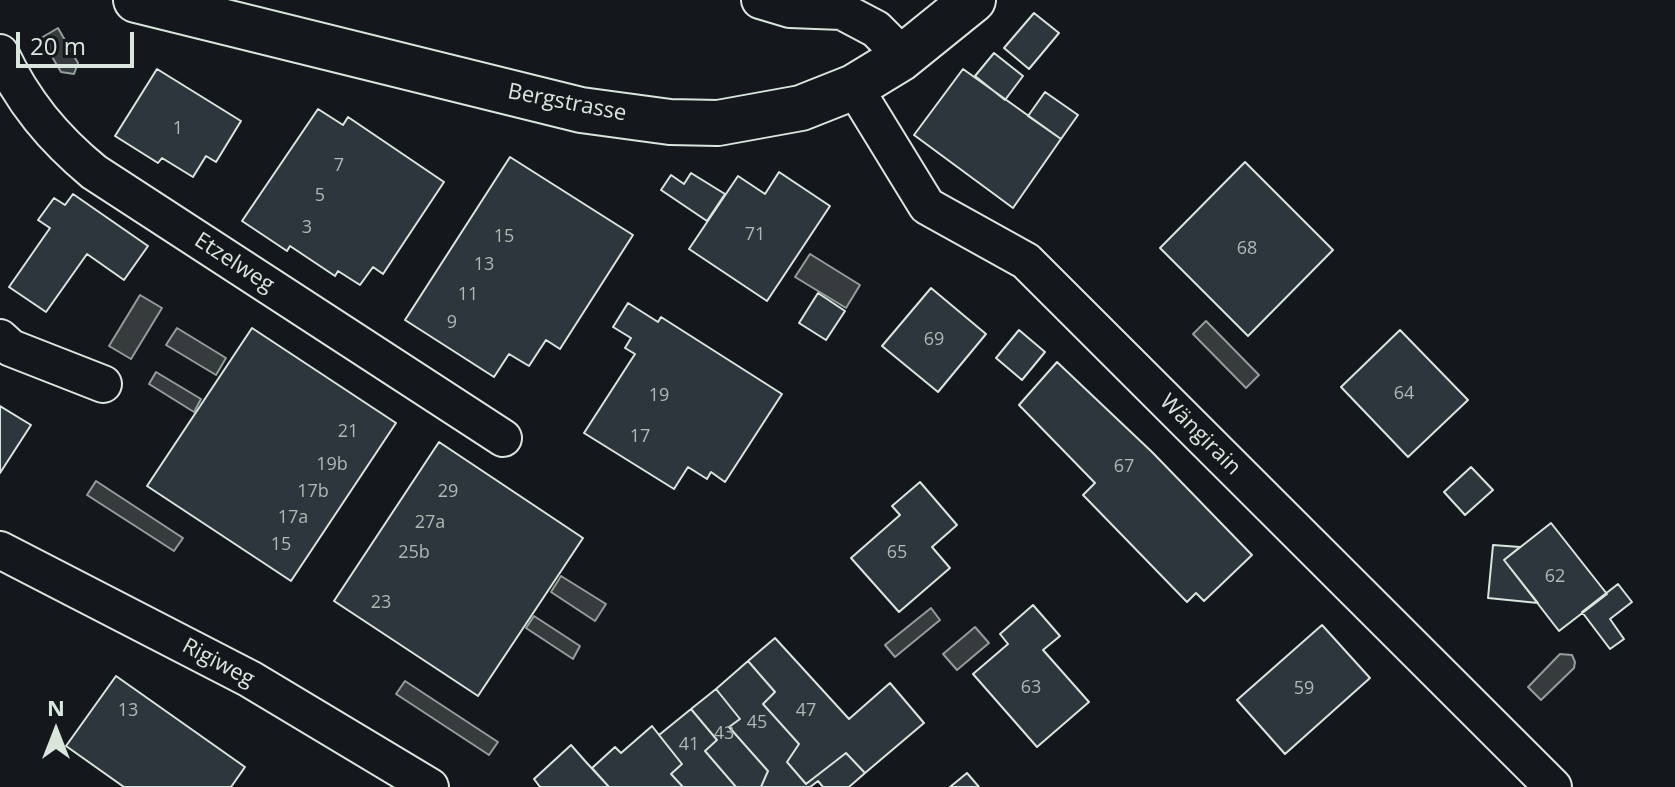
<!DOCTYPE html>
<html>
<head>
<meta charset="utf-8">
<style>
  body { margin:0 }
  #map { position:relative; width:1675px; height:787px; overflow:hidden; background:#14181c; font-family:"Open Sans",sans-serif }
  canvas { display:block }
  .north { position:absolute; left:16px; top:691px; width:80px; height:80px; -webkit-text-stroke:6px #14181c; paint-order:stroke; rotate:0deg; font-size:22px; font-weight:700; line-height:32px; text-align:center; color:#d8e6dc }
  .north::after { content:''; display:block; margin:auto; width:28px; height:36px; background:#d8e6dc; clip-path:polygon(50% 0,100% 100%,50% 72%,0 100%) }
  .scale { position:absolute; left:16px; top:32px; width:118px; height:36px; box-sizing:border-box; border:4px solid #d8e6dc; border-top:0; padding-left:10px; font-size:24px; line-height:28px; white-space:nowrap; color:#d8e6dc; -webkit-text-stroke:6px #14181c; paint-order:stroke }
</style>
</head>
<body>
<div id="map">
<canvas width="1675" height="787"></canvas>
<div class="north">N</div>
<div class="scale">20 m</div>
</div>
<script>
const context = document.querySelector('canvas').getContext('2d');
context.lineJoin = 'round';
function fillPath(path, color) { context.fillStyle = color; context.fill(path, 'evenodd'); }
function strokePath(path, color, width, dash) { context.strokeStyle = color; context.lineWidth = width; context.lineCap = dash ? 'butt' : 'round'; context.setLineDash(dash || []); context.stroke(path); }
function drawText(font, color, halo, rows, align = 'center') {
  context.font = font + ' "Open Sans",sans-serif'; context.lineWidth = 6; context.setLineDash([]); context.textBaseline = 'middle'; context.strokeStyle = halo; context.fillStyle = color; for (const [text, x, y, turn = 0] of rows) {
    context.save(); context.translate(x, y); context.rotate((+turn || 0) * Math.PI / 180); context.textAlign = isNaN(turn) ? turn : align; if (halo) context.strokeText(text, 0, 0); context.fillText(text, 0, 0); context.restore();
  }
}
const water = new Path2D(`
  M58,28L78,63L74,74L61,72L41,38Z
  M810,254L860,285L846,308L795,277Z
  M140,295L162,308L131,359L109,346Z
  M1206,321L1259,375L1246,388L1193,334Z
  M177,328L226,358L216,375L166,345Z
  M156,372L201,399L194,412L149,384Z
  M96,481L183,538L174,551L87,495Z
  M561,576L606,604L595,621L551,592Z
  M931,608L940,620L895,657L885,645Z
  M534,616L580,646L573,659L526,628Z
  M975,627L989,643L957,670L943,654Z
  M1560,654L1572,655L1575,662L1574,668L1541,700L1528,687Z
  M405,681L498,742L489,755L396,694Z`);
const building = new Path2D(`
  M1034,13L1059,33L1029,69L1004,48Z
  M994,53L1023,76L1005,100L975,76Z
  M157,69L241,121L216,162L206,156L193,177L162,158L158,163L115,136Z
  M963,69L1061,139L1013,208L914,135Z
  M1045,92L1078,115L1061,139L1028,116Z
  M318,109L343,125L348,117L444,182L383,274L373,267L360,285L338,271L335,276L290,246L287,251L242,221Z
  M510,157L633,235L560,349L546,340L529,366L509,354L494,377L405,320Z
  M1245,162L1333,250L1248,336L1160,248Z
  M779,172L830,206L767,301L689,249L738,176L765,194Z
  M691,173L725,194L707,221L661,190L671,175L684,184Z
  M73,194L148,246L124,280L87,254L46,312L9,287L50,228L38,220L54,198L65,205Z
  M931,288L986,334L938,392L882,346Z
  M818,293L845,311L826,340L799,323Z
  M628,303L658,322L661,317L782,394L725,482L711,472L707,479L688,467L674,489L584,433L635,354L625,348L631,338L613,327Z
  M252,328L396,423L291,581L147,486Z
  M1019,330L1045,352L1022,380L996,358Z
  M1400,330L1468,400L1408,457L1341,387Z
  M1057,362L1152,452L1252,555L1204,601L1196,593L1187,602L1083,495L1095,483L1019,405Z
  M0,406L31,425L0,473Z
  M439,442L583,538L478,696L334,601Z
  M1471,467L1493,490L1465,515L1444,492Z
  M920,482L957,525L932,547L950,568L899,612L851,558L900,515L892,506Z
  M1551,523L1607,594L1559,631L1504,560Z
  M1493,545L1520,547L1504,560L1538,603L1488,598Z
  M1618,584L1632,602L1610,619L1624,639L1610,649L1582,612Z
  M1033,605L1060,636L1043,650L1089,702L1037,747L973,674L1008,644L1000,634Z
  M1322,625L1370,678L1285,754L1237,700Z
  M775,638L849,719L890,683L924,723L865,773L846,753L806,784L787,762L799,744L763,704L775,692L748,661Z
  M748,661L775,692L763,704L799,744L787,762L806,784L846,753L865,773L849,787H823L818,781L810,787H761L768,771L729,727L740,719L716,689Z
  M116,676L245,767L231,787H124L66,746Z
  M716,689L740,719L729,727L768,771L761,787H736L705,751L717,740L691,709Z
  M691,709L717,740L705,751L736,787H683L671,774L682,764L659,735Z
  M652,726L682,764L671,774L683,787H609L592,768L615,747L621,753Z
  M571,745L586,762L609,787H540L534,779Z
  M967,773L979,787H950Z`);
const minor = new Path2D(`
  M760,0L790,9L842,11L876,29L888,41L900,59
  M0,53C23,102 53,138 94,172L503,438
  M854,87L927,206L1026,261L1553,787
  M0,338L11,348L103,384
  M0,550L250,679L430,787`);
const tertiary = new Path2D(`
  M136,0L581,110L670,122L718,123L801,108L854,87L900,59L973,0`);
const numberNames = [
  ["1",178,129],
  ["7",339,166],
  ["5",320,196],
  ["3",307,228],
  ["71",755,235],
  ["15",504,237],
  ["68",1247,249],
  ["13",484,265],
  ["11",468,295],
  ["9",452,323],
  ["69",934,340],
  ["64",1404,394],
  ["19",659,396],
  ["21",348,432],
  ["17",640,437],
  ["19b",332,465],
  ["67",1124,467],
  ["17b",313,492],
  ["29",448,492],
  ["17a",293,518],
  ["27a",430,523],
  ["15",281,545],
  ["25b",414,553],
  ["65",897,553],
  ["62",1555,577],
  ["23",381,603],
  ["63",1031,688],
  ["59",1304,689],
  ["13",128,711],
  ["47",806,711],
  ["45",757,723],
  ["43",724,734],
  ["41",689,745]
];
const streetNames = [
  ["Bergstrasse",567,103,11],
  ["Etzelweg",234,263,33],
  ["Wängirain",1200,435,45],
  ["Rigiweg",218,663,28]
];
fillPath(water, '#363b3e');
strokePath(water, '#939e99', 2);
fillPath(building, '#2c363c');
strokePath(building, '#d8e6dc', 2);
strokePath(minor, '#d8e6dc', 40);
strokePath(tertiary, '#d8e6dc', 48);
strokePath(minor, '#14181c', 36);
strokePath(tertiary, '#14181c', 44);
drawText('18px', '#adbab4', null, numberNames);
drawText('22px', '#d8e6dc', '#14181c', streetNames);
</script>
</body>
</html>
